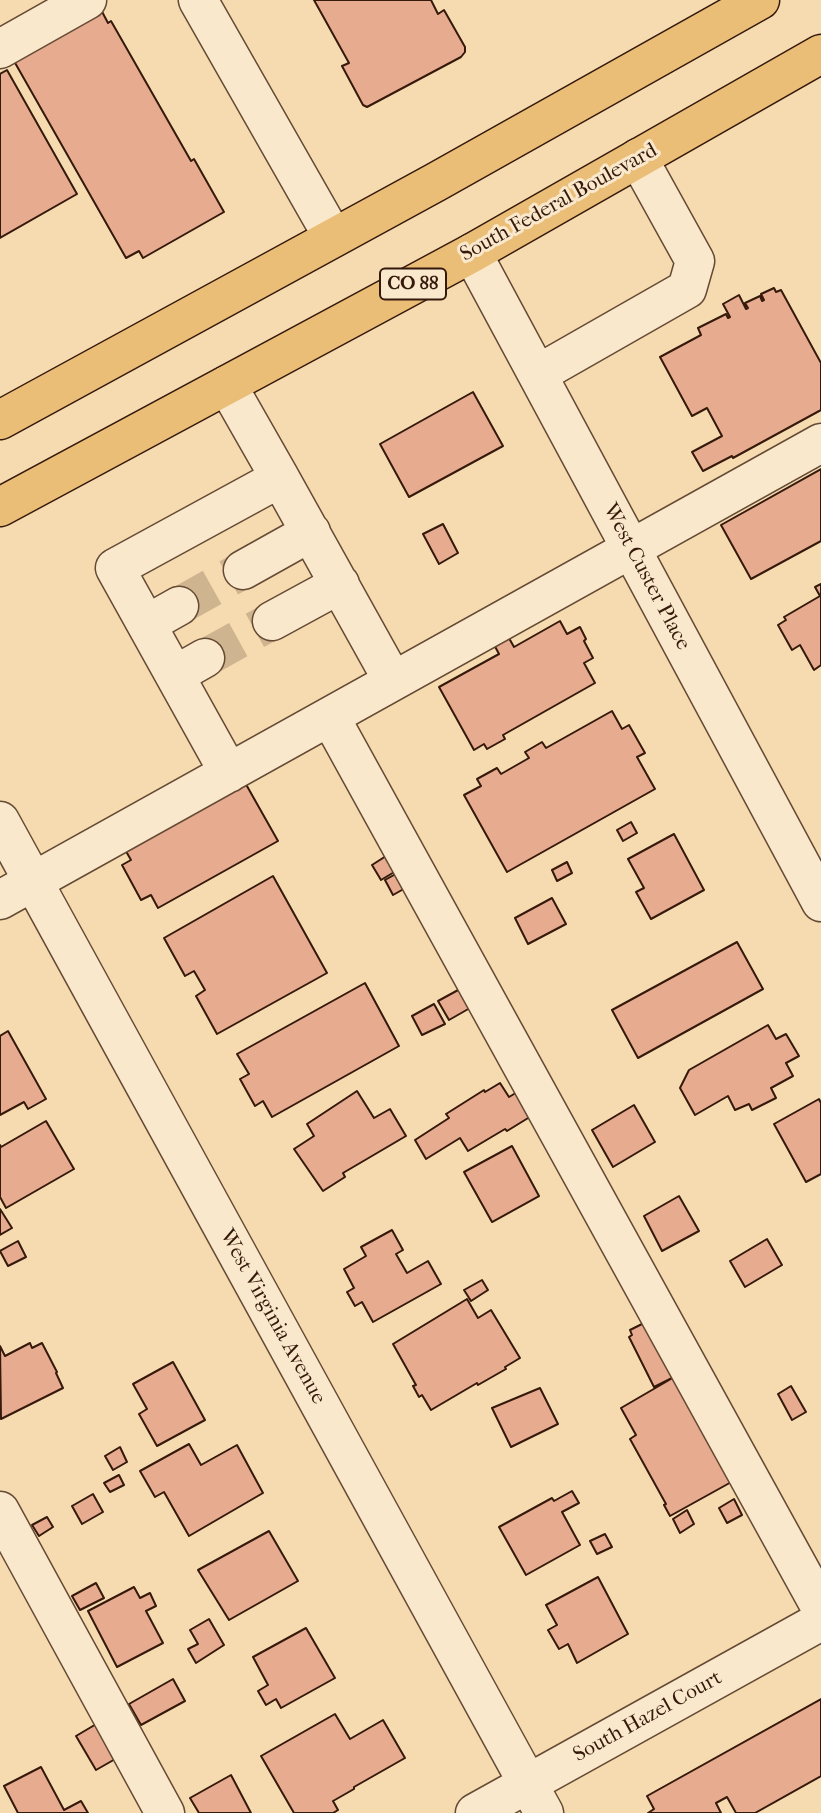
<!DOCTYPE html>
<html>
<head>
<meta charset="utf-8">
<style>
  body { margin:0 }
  canvas { display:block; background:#f6dbb1 }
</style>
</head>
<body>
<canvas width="821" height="1813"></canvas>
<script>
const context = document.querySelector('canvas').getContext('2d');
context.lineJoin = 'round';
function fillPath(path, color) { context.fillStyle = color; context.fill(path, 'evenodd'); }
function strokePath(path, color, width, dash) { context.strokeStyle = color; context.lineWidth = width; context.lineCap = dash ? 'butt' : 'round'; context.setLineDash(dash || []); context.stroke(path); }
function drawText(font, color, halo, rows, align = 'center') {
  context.font = font + ' "IM FELL French Canon",serif'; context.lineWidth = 6; context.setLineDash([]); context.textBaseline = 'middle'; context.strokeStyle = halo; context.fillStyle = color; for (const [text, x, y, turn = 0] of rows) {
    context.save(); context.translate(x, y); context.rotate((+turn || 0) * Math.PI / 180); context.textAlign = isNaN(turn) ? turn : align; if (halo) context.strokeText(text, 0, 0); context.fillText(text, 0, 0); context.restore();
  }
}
const building = new Path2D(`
  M314,0H431L438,14L444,10L465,47V52L461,57L367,107L363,105L342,66L349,63Z
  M98,4L108,23L111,21L191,161L194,159L224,212L143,258L139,251L126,258L10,54Z
  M7,70L77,194L0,238V74Z
  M774,288L776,292L781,290L821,363V410L733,458L732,456L703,471L692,452L722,436L707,408L692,416L660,357L701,335L698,328L726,314L728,318L730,317L723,304L739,295L746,309L748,308L745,303L760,296L762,301L764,300L761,294Z
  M473,392L503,446L409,497L380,444Z
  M821,469V541L751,579L721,525Z
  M443,524L458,553L439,564L423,534Z
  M821,584V665L814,670L800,645L792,650L778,625L786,620L784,617L820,596L815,587Z
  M560,621L567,634L580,627L586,639L584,641L593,658L584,663L595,683L503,735L505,739L487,749L484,744L474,750L439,687L499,654L491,639L505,631L514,647Z
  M612,711L622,729L629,725L645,753L637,757L655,789L507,872L464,795L481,786L477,779L497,768L501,774L529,758L525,752L542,742L546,748Z
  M243,779L278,841L158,908L151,895L141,900L122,865L131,860L123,846Z
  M631,822L637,833L623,841L617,830Z
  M674,834L704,890L651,919L636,892L644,888L628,859Z
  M386,856L396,871L381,880L372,865Z
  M567,862L572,873L557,881L552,870Z
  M401,871L409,886L393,895L385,880Z
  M273,876L327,973L217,1034L196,996L205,990L194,971L185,976L164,938Z
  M552,898L566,924L528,944L515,918Z
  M737,942L763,989L638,1058L612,1010Z
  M365,983L399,1046L272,1117L263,1101L255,1106L240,1079L249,1074L237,1054Z
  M460,989L470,1008L449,1020L438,1001Z
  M434,1004L445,1024L422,1035L412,1016Z
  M768,1025L776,1039L786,1034L799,1056L786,1063L793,1076L771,1088L776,1098L752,1110L749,1104L735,1110L728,1096L695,1115L680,1088L689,1070Z
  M8,1031L46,1099L28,1109L24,1102L0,1115V1036Z
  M500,1083L509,1097L519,1091L533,1115L507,1131L505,1129L468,1151L460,1138L426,1159L415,1140L449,1118L446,1114L484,1090L485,1092Z
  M357,1091L374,1118L390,1109L406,1136L343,1173L345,1177L323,1191L294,1149L314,1136L307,1124Z
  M819,1099L821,1103V1174L806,1182L774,1124Z
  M634,1105L655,1142L613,1167L592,1130Z
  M46,1121L74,1169L6,1208L0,1197V1145L1,1147Z
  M512,1146L539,1196L492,1222L464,1172Z
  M679,1196L699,1231L662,1251L644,1216Z
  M0,1209L12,1228L0,1235Z
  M392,1230L403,1250L396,1254L407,1273L428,1261L441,1284L373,1322L362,1302L355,1306L347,1292L354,1288L344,1269L366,1256L361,1247Z
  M767,1239L782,1265L745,1287L730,1261Z
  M18,1241L26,1257L8,1266L0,1251Z
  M482,1280L488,1290L471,1301L464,1290Z
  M467,1299L478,1318L491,1310L520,1358L505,1367L506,1369L478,1385L477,1383L431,1410L422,1395L419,1397L413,1386L416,1385L393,1344Z
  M646,1322L676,1376L654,1387L629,1337L632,1335L630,1330Z
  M30,1343L32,1348L42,1343L57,1372L56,1373L63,1388L1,1419L0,1346L5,1356Z
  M173,1362L205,1420L157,1446L139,1414L147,1409L133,1384Z
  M676,1376L735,1480L670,1516L664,1505L666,1504L630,1439L636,1435L621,1408Z
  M791,1386L806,1412L792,1420L778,1394Z
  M540,1388L558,1424L511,1447L492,1408Z
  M189,1444L201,1465L237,1445L263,1493L189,1536L164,1492L155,1497L140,1471Z
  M120,1447L127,1462L113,1470L105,1456Z
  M119,1475L124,1485L110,1492L104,1483Z
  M572,1491L579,1503L562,1512L580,1545L526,1575L499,1527L552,1498L554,1501Z
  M93,1494L103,1512L82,1524L72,1506Z
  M734,1499L742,1515L727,1523L719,1508Z
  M687,1510L694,1524L680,1533L673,1519Z
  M47,1517L53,1527L39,1536L32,1525Z
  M269,1531L298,1581L229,1620L198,1570Z
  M605,1534L612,1547L597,1554L590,1541Z
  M598,1577L628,1634L577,1663L568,1644L559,1649L548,1630L557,1625L546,1605Z
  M96,1583L104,1598L80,1610L72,1596Z
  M134,1587L140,1598L150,1593L156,1606L146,1611L163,1643L117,1667L88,1611Z
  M209,1619L224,1645L196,1663L188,1649L198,1644L190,1630Z
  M306,1628L335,1678L281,1708L276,1699L266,1705L258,1691L268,1685L253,1657Z
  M173,1679L185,1701L141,1725L129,1704Z
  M821,1699V1776L755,1813H736L727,1797L716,1803L721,1813H648L654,1809L647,1796Z
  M335,1714L350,1739L383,1720L405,1758L354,1787V1789L333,1801L338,1810L333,1813H294L261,1756Z
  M98,1723L117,1758L96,1770L76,1736Z
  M41,1767L64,1810L81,1801L88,1813H18L4,1786Z
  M231,1775L251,1813H199L190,1798Z`);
const minorTunnel = new Path2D(`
  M179,606L243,570
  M205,658L272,621`);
const minor = new Path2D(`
  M198,0L333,237
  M0,49L87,0
  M472,253L821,902
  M538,374L687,289L695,261L638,158
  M227,385L280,478
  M243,570L311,532
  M272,621L340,584
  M147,624L179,606
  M175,675L205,658
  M330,717L821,1608
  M229,773L115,568L280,478L393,681
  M0,821L544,1813
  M0,900L821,443
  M0,1511L165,1813
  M475,1813L821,1621`);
const major = new Path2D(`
  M0,420L436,182L760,0
  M0,507L472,253L821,54`);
const shields = [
  [413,284,66]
];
const shieldNames = [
  ["CO 88",413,284]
];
const streetNames = [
  ["South Federal Boulevard",559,203,-29],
  ["West Custer Place",646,577,62],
  ["West Virginia Avenue",272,1317,61],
  ["South Hazel Court",648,1717,-29]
];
fillPath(building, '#e7ab8f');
strokePath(building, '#35190b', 2);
strokePath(minorTunnel, '#cfb490', 38, [38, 19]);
strokePath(minor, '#654a34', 41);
strokePath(major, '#35190b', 41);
strokePath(minor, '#f9e8cc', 38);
strokePath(major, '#ebbe78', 38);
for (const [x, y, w] of shields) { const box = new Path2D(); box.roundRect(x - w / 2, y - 15.5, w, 31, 5); context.fillStyle = '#f9e8cc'; context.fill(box); strokePath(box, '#35190b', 2); }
drawText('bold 19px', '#35190b', null, shieldNames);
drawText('21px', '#35190b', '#f9e8cc', streetNames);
</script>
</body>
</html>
